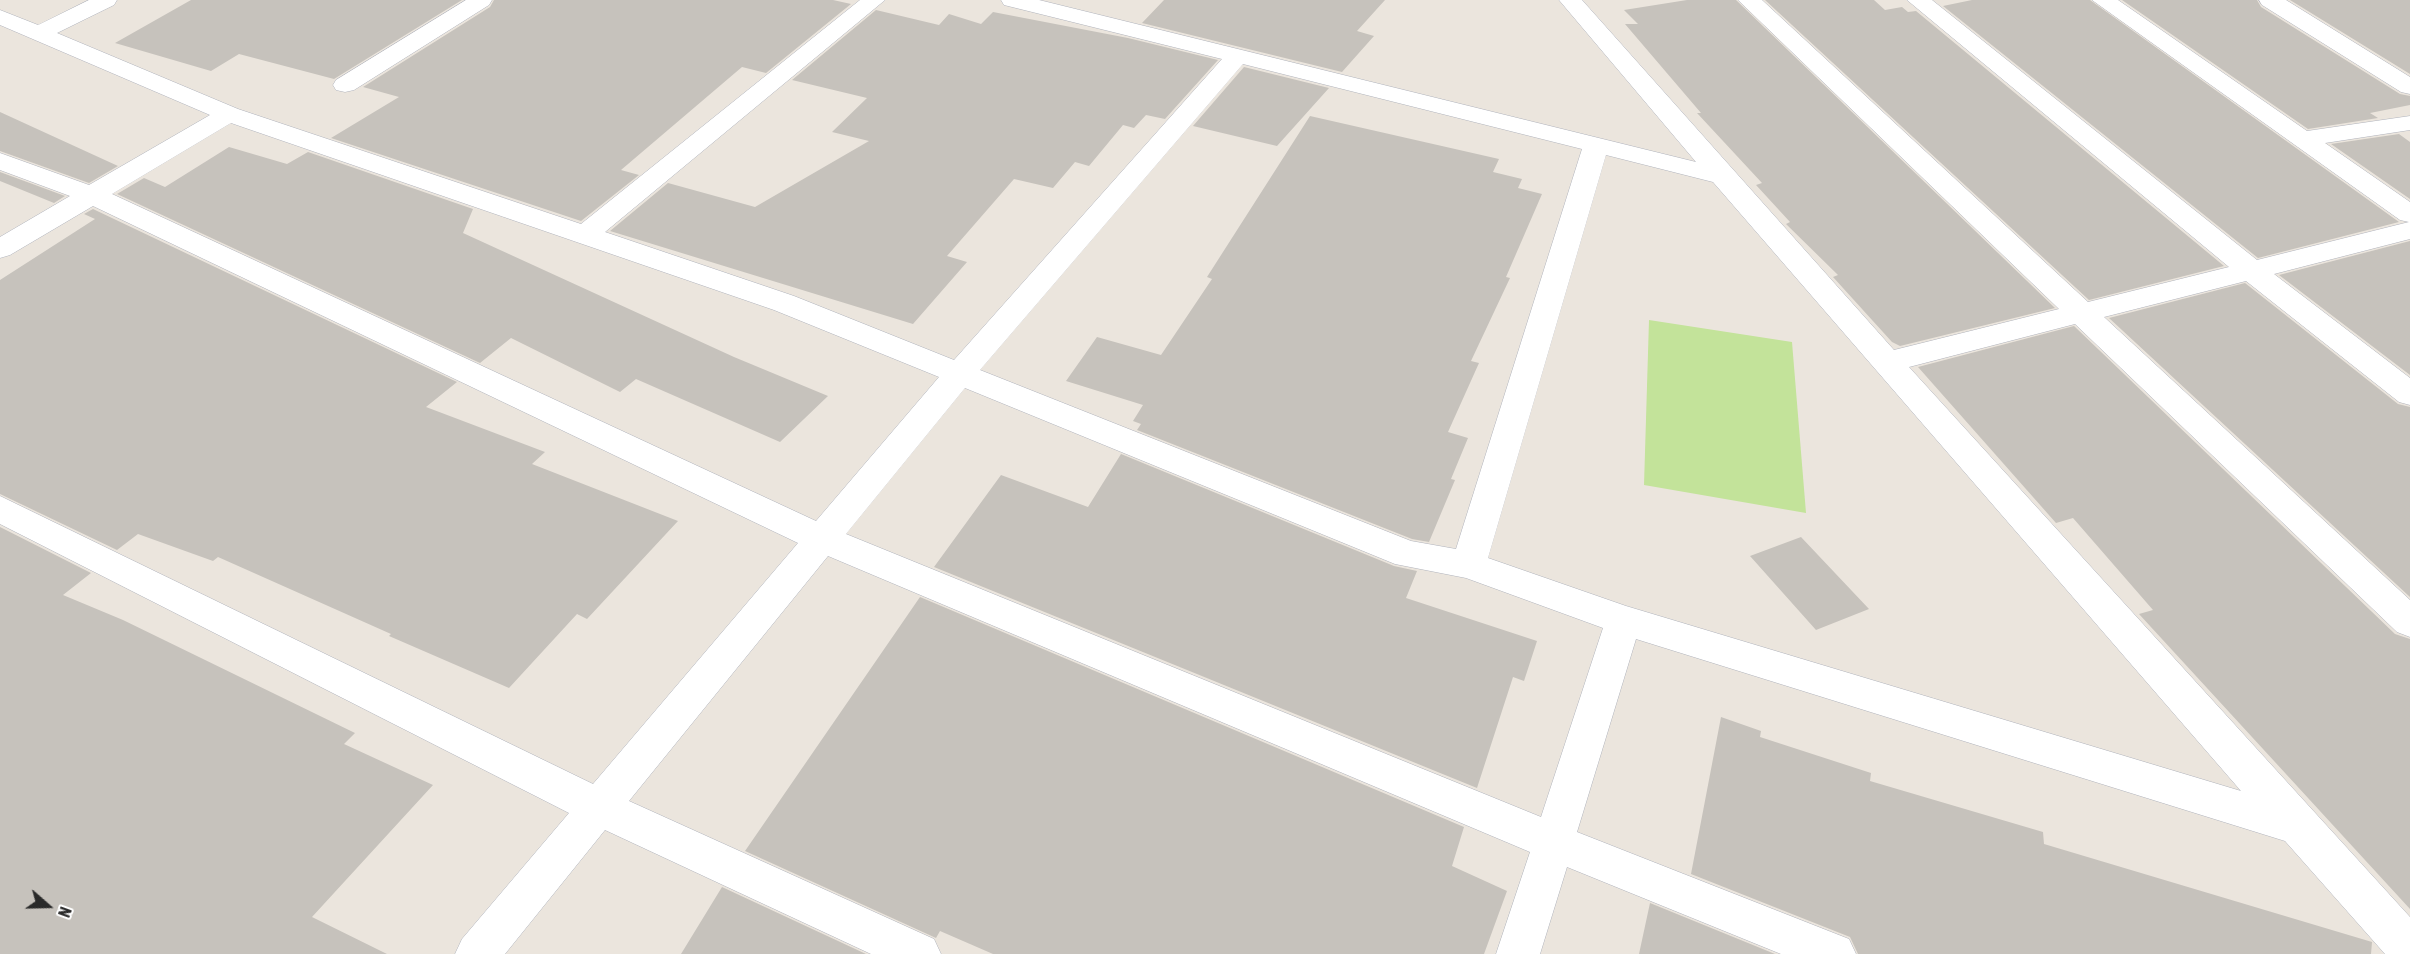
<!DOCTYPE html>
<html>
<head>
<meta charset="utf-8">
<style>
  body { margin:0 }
  #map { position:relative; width:2410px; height:954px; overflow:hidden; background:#ebe5dd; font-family:"Asap Condensed",sans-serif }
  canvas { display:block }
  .north { position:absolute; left:18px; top:876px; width:60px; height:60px; -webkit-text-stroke:4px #fff; paint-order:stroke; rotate:110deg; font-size:16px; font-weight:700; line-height:24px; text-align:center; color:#2a2a2a }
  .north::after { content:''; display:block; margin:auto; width:21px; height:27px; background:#2a2a2a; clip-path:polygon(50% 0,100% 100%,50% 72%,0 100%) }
</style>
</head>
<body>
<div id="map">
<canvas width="2410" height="954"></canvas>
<div class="north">N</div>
</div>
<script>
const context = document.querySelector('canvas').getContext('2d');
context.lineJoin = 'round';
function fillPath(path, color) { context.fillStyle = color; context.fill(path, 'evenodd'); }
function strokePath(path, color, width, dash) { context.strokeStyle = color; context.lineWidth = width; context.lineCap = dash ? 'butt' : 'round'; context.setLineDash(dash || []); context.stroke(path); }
const pitch = new Path2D(`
  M1649,320L1792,342L1806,513L1644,485Z`);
const building = new Path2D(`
  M191,0H462L334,79L239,54L211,71L115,43Z
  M494,0H833L851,4L766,73L742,67L621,170L639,175L581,221L331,138L399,97L363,87L490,7Z
  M1164,0H1385L1357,31L1374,36L1342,72L1142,23Z
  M1687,0H1736L2055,308L1900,346L1892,342L1833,277L1838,275L1786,224L1790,222L1756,185L1762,183L1697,113H1701L1625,24H1638L1624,10Z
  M1765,0H1874L1885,10L1902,7L1908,12L1916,11L2224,266L2089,300Z
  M1972,0H2090L2399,222L2258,258L1943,6Z
  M2122,0H2257L2261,7L2400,94L2410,96V105L2370,113L2378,118L2308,129Z
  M2290,0H2410V74Z
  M876,10L939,25L949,14L981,24L993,12L1128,38L1218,60L1165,119L1146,115L1134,128L1123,125L1089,166L1075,162L1053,188L1014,179L947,256L967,262L913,324L610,231L668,183L755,207L869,141L832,132L867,98L792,80Z
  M1244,67L1329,88L1277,146L1193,126Z
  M0,112L118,166L89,183L0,151Z
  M1310,116L1499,159L1493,172L1522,179L1518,188L1542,194L1506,277L1510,278L1471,361L1479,363L1448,432L1468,438L1451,479L1455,480L1429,542L1412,539L1137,430L1141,424L1133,421L1143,405L1066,381L1097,337L1161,355L1212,279L1207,277Z
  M2399,134L2410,142V199L2331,144Z
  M229,147L287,164L308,152L473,209L463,233L734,357L828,396L780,442L636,379L620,392L511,338L480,363L117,194L144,178L165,187Z
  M0,172L65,196L54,203L0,181Z
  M93,209L457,382L426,407L545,452L532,464L678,521L587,619L577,614L509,688L389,636L391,634L218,557L213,561L138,534L117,550L0,494V280L95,219L84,214Z
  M2410,241V375L2279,275Z
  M2245,283L2398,404L2410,407V597L2109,318Z
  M2074,326L2395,634L2410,639V909L2139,614L2153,610L2073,518L2056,523L1918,367Z
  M1121,454L1394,566L1417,571L1406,598L1537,641L1524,681L1513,677L1477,788L934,567L1001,475L1088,507Z
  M0,527L91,573L63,595L123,620L355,733L344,744L433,785L312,917L387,954H0Z
  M1801,537L1869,609L1816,630L1750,556Z
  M920,597L1464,827L1452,866L1507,891L1484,954H993L940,931L936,938L745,851Z
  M1721,717L1761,731L1760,737L1871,773L1870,781L2043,832L2044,844L2372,942L2371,954H1858L1850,937L1691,874Z
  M722,887L866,954H681Z
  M1650,903L1775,954H1639Z`);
const minor = new Path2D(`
  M89,0H117L114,5L57,33L238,109L581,224L860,0H885L605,232L794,296L954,360L1222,59L1004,5L1001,0H1039L1696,162L1559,0H1582L1894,350L2059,309L1738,0H1762L2088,302L2229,267L1907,0H1932L2257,260L2409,222L2400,220L2092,0H2118L2307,131L2410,116V130L2325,143L2410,202V239L2274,274L2410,378V405L2399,402L2246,281L2104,317L2410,600V637L2397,632L2075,324L1909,367L2410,917V954H2385L2285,841L1636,639L1577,832L1849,939L1856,954H1781L1567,867L1540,954H1496L1530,852L828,556L629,801L934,939L941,954H871L605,830L505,954H455L462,939L569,813L0,524V496L593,784L798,543L93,206L10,255L0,258V237L70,196L0,170V153L89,185L210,115L0,25V10L38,25ZM1243,64L1582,149L1456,549L1411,541L980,370ZM231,123L774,310L939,377L816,521L112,194ZM1606,155L1713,182L2241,791L1626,606L1488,558ZM965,388L1395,564L1466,578L1603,628L1541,817L846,534Z
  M466,0H492L489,5L354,90L345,92L336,90L333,85L336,80Z
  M2259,0H2286L2410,77V94L2401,92L2262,5Z`);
fillPath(pitch, '#c3e39a');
fillPath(building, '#c6c2bc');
strokePath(minor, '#b0b3bc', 1);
fillPath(minor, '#fff');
</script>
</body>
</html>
